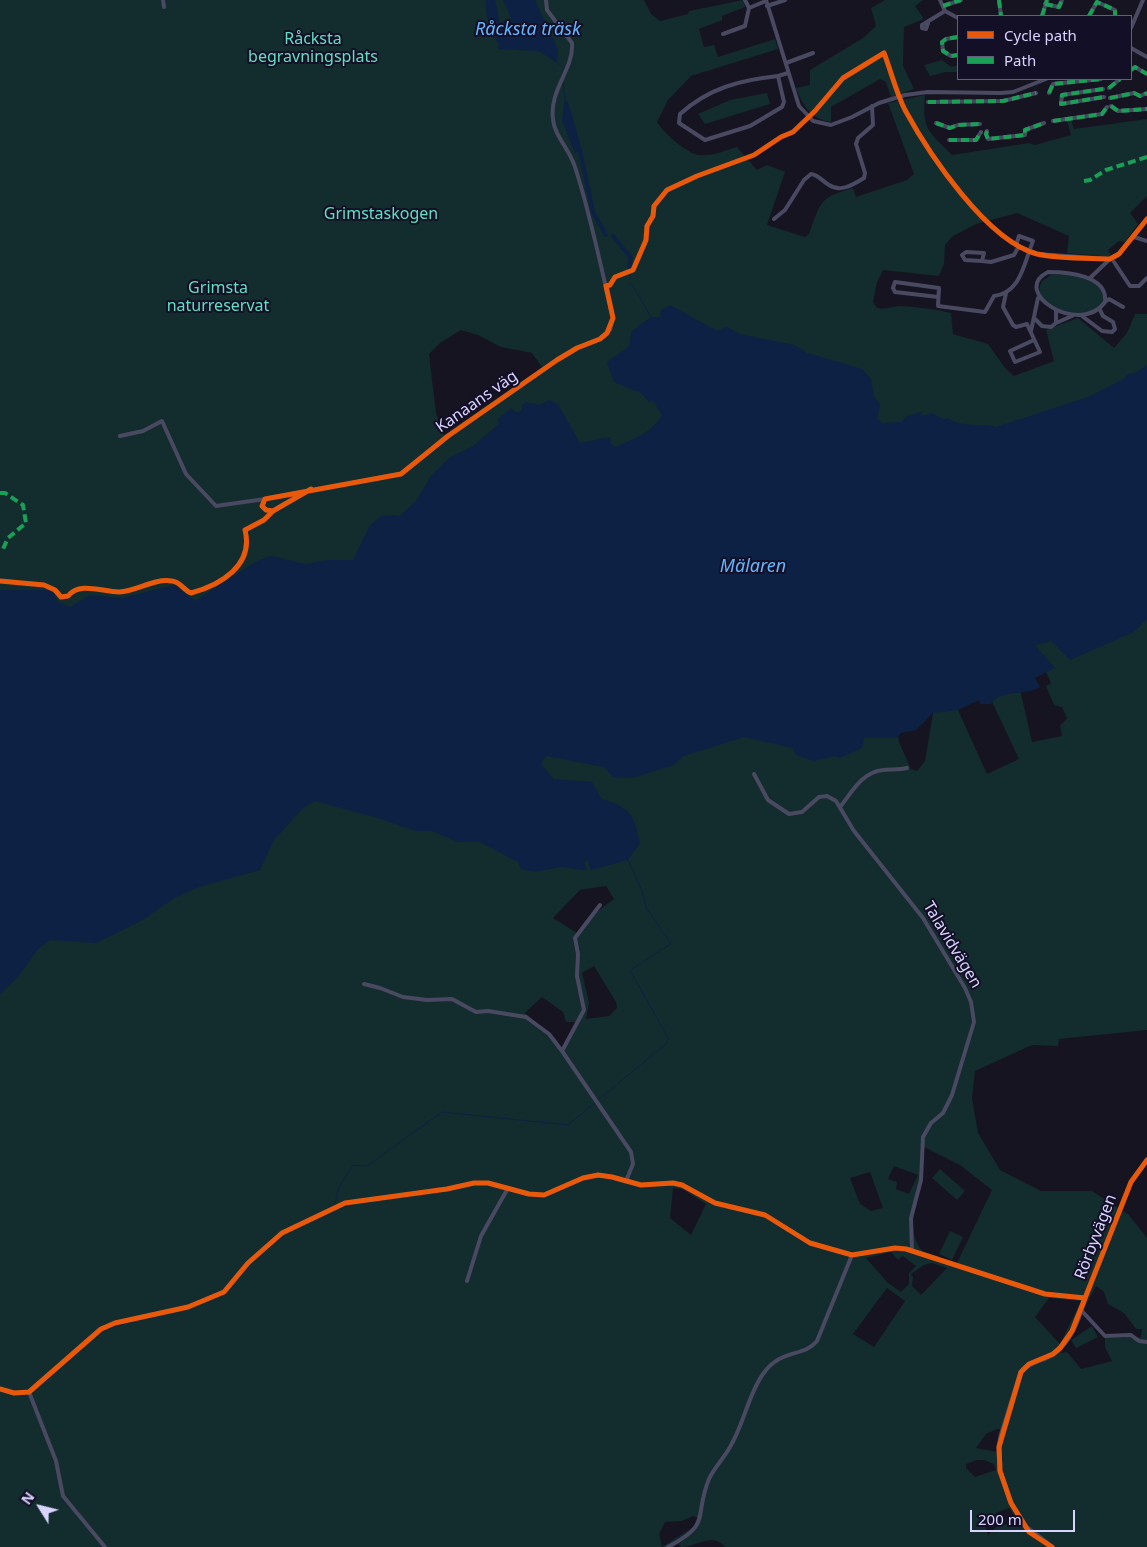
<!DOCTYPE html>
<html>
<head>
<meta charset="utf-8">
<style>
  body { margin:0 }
  #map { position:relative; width:1147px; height:1547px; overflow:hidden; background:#161421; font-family:"Noto Sans",sans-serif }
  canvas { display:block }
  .legend { position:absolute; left:957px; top:15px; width:175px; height:65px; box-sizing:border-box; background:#130f26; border:1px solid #625e7d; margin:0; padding:6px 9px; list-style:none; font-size:15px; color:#d9d4ff }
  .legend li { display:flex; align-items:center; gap:10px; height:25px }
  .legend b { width:25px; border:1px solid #625e7d }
  .north { position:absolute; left:15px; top:1482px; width:50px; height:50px; -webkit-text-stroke:4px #130f26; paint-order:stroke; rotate:306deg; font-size:14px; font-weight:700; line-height:20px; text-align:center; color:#d9d4ff }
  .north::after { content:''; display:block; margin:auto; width:18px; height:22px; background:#d9d4ff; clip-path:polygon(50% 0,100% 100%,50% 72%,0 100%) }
  .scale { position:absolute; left:970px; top:1510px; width:105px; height:22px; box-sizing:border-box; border:2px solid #d9d4ff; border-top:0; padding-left:6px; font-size:15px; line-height:18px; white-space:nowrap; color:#d9d4ff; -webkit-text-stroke:4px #130f26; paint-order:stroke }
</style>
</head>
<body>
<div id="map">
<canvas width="1147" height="1547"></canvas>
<ul class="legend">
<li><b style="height:6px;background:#e8590c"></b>Cycle path</li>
<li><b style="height:6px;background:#1a9f57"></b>Path</li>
</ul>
<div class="north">N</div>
<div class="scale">200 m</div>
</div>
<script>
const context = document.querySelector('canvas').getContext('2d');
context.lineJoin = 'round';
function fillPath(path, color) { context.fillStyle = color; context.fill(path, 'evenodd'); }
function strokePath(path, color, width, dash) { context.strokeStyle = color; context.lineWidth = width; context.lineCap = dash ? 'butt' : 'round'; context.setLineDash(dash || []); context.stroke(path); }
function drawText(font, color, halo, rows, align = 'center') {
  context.font = font + ' "Noto Sans",sans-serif'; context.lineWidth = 4; context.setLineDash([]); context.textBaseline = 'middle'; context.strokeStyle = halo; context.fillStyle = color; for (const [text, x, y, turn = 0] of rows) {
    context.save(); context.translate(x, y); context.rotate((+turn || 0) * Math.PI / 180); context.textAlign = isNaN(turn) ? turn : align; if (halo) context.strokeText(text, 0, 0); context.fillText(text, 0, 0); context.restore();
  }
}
const green = new Path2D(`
  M0,0H644L651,14L660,21L688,14L689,11L743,0L745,7L722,16V20L699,29L704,47L714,45L718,57L775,39L778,49L691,76L668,100L657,122C663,132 687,154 699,155C711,157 726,150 737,147L757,170L767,165L785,172L767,225L805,237L809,234C821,202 818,198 853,188L856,197L907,180L914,174L888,103L925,95C922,131 928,130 952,155L1029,143L1035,145L1071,135L1067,120H1071L1074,129L1147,119V196L1130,213L1138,224L1125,242L1119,241L1108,250L1112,257L1067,253L1069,236L1017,213L976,224L953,236L945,245L944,264L939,276L883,270L877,282L873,302L877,308C886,310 892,306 901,306C918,307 935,309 951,313L953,334L988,344L1005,368L1014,376L1054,361L1046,330L1078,318L1114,348L1127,333L1135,314H1147V427L441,554L0,640ZM461,330L478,335L501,347L532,353L542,367L444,435L436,413L429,354L440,343Z
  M885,0H923L915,6L924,19L904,27L903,66L914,89L891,97L886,82L880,79L831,107V122C811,119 803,106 796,88L810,85V70L863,38L876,26L871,8Z
  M942,60L951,67L958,65V72H945L930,76L924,65Z
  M767,93L770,104L705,124L698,114L730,100Z
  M1051,275C1068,272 1107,278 1103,303C1099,306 1094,311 1090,313C1072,319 1029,304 1042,281Z
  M1147,467V1030L1059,1039L1058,1046L1032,1045L975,1071L972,1098L978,1133L1000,1170L1041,1191H1092L1128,1214L1147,1238V1547H725C712,1532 697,1547 681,1547L678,1544L688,1537L671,1547H0V777ZM1045,670L1051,683L1046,686L1054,705L1062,707L1067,718L1060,726L1062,736L1032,742L1018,680ZM986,689L1019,759L987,774L958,710ZM942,695L933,713L925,761L917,771L911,769L899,742L897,720ZM606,886L614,899L586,920L577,933L553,918L580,890ZM594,966L616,1002L617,1008L609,1016L586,1019L589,1002L582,973ZM542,997L563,1012L566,1022H576L563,1047L561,1048L555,1038L525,1013ZM924,1147L960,1165L992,1190L957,1263L922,1251C904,1227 918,1205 922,1178C923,1168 924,1157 924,1147ZM894,1166L918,1175L909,1194L896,1189L897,1182L888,1179ZM870,1172L883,1208L871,1211L860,1204L850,1178ZM673,1188L682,1189L706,1204L691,1235L670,1218ZM891,1252L898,1260L903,1256L916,1266L909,1273V1284L901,1292L888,1283L866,1258ZM932,1263L947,1268L921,1295L912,1286L913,1277L911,1274L924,1265ZM1096,1286L1104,1292L1108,1304L1124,1313L1136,1329H1142L1141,1337L1105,1338V1347L1112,1361L1081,1369L1067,1352L1061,1353ZM887,1288L905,1301L874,1347L853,1334ZM1049,1298L1081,1301L1060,1344L1035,1317ZM997,1429H1000L997,1452L976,1448L986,1434ZM977,1460H984L994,1464L996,1470L975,1477L966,1468V1464ZM1009,1508L1018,1521L996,1527L988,1535L985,1526L996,1513ZM693,1516L698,1518L695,1526L662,1547L659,1534L665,1522L682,1521Z
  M940,1169L965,1191L957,1200L932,1178Z
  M950,1231L963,1237L952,1260L939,1254Z
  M1092,1326L1098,1337L1076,1348L1071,1340Z`);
const water = new Path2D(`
  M486,0H495L500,23L511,18L503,0H535L558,50L557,63L539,51L498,49L499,44C490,32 485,15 486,0Z
  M565,99L568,102L582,150L575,153L562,120Z
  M670,305L717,331L727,327L740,334L794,345L807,353L862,369L871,379L874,397L880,404L877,419L883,423L902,422L905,417L921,412L923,416L931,413L944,419L947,418C963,428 979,423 996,427L1088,397L1122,380L1128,374L1135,373L1147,365V619L1134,632L1070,660L1051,641L1035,645L1055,668L1035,678L1040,687C1026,696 1000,689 991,704H980L979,700L958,710L933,713L916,730L901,733L897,738H864L862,748L840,758L834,756L814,761L796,755L793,748L744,737L684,756L674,765L632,778L613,777L604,767L546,756L541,764L554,779L592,782L602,799C631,808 633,813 640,843L628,860L591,870L587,860L584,862L587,869L583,870L561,867L534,872L521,869L518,862L480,842H458L432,831H416L378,818L315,801L303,808L274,840L260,870L199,887L176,897L141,921L96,943L50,940L39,948L18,977L0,994V590H52L58,602L70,607L90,595L122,598L175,585L195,601L255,562L271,556L305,564L328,560H353L370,525L383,515L400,516L416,501L431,476L449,458L473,446L499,424L498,419L511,408L516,412L522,411V405L526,402L540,405L549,400L558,404L580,443L610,437L611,444L616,447C634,438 650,435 662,415L653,401L649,402L641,393L614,382L607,362L629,346L632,331L651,317H660L661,310Z`);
const stream = new Path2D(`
  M557,63L565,69
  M563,82L565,100
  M629,273L630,279
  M631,283L651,317
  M598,1100L667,1043L668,1038L630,970L671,944L646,907L642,891L628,860
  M335,1204L338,1189L353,1165L367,1166L442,1112L568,1125L595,1103
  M111,1327L165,1314
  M86,1344L107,1328
  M35,1390L84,1347`);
const canal = new Path2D(`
  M580,151L593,212L606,235
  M613,236L631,258L629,268`);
const minor = new Path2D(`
  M163,0L164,7
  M745,0L749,8
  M766,0L799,106L813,121L831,125L852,117L879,103L905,95L928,92L1001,93L1013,92L1046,79
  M940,0L945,11L958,18
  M999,0L1001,16
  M1045,4L1059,7L1062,0
  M767,6L785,0
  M943,6L961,0
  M1042,16L1047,0
  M1089,16L1097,2L1115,10V16
  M928,23L926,29L922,28V25L945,11
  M1131,28L1143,0
  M723,34L745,26L749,8L766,1
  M958,37L946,39L942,42L943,51L951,56L958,55
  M1131,48L1147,57
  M786,63L813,53
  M1131,70L1135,67L1147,74
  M778,76C740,80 709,88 680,114L679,123L705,140L750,126L782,107L784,102L778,76L788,73
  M1109,88L1120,79
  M1103,89L1062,95L1061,104L1104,97
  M1049,93L1053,84L1101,79
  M1110,98L1134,93L1140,96L1147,93
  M928,102L1003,101L1036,93
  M1111,106L1118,111L1147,109
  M1053,121L1102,114L1107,107
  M936,123L950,128L958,125L980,124
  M987,131L986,134L988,139L1025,135V130L1044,123
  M949,140H976L981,132
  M774,219L785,210L804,180L811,174C819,175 822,181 829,185C841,193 854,184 864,178L865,173L856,144L858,138L873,125L872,106
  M1134,237L1147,241
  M982,261L965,260L962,255L966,252L984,253L982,261L991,262L1014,255L1019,246
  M1114,262L1130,286H1139L1147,278
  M1048,272C1067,272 1108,275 1105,302C1080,337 1009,292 1048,272Z
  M1090,278L1110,259
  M1006,293L1003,307L1013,325L1016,327L1027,324L1040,352L1015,362L1010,351L1034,340
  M938,297L895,292L893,288L895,282L939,288L938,306L985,312L994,296C1021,293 1024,263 1033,241L1019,236L1016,245L1038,254L1110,259L1119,254L1147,219
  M1105,302L1109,299L1123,307
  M1082,316L1102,331L1112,332L1115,329L1113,322L1103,316L1100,310
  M1035,319L1042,326L1051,327L1056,323V310
  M1056,323L1072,316
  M1031,331L1038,298
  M120,436L143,431L162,421L186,474L216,506L265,499
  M311,489L273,511L266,510L262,506L265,499L401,474L448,436L557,360L577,348L600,339L610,330L613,318C601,268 591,216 575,167C570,150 554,135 553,119C549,90 574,69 572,43L547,10L546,0
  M754,774L768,800L789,814L802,812L819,797L827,796L836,801L854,831L923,918L965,988L971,1002L974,1022L952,1095L943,1113L931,1123L923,1137L921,1180L911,1218L912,1251
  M840,807C852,792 862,772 883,770C891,769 899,770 907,768
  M600,905L575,938L578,954L577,976L584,1010L562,1051L631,1152L633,1164L626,1181
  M364,984L380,988L403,997L427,1000L452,999L476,1012L488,1011L526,1017L549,1034L562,1051
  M467,1281L481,1236L508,1188
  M1081,1310L1105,1336L1131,1335L1139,1341L1147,1342
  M0,1389L14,1393L29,1392L101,1329L115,1323L188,1307L224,1292L248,1263L282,1233L345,1203L447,1189L474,1183H488L529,1194L544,1195L583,1178L598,1175L612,1177L641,1185L673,1183L682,1185L715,1203L765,1215L810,1243L852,1255L895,1248L906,1249L1045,1294L1085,1298L1131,1182L1147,1160
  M29,1392L56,1461L63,1496L105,1547
  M668,1547C713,1523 693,1518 709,1479C714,1468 724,1458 730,1447C744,1424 748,1395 763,1374C781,1348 803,1358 817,1341L852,1255`);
const tertiary = new Path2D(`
  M1052,1547L1026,1527L1011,1503L1000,1471L999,1447L1001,1436L1021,1372C1029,1362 1041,1361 1052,1355C1071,1343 1079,1318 1085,1298`);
const quiet = new Path2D(`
  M999,0L1001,16
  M1045,4L1059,7L1062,0
  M943,6L961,0
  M1042,16L1047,0
  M1089,16L1097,2L1115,10V16
  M958,37L946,39L942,42L943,51L951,56L958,55
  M1131,70L1135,67L1147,74
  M1109,88L1120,79
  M1103,89L1062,95L1061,104L1104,97
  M1049,93L1053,84L1101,79
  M1110,98L1134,93L1140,96L1147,93
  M928,102L1003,101L1036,93
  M1111,106L1118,111L1147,109
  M1053,121L1102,114L1107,107
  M936,123L950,128L958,125L980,124
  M987,131L986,134L988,139L1025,135V130L1044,123
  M949,140H976L981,132
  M1084,181L1090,180L1106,170L1147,157
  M0,493H5L23,505L26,523L8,538L3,549`);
const cycleway = new Path2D(`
  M311,489L273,511L266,510L262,506L265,499L401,474L448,436L557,360L577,348L600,339L607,333L613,318L606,286L610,285L615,277L633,270L646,240L647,226L653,216L654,206L667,190L697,176L754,155L781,137L793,132L815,111L843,78L884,53C891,71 896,92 905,110C929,154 987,241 1037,254C1060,259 1087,258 1110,259L1119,254L1147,219
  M0,581L44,585L55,590L61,597L68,596C80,581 102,592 119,592C137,591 154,578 172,581C181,582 183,590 191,593C221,585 254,565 245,530L264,520L273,511
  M0,1389L14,1393L29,1392L101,1329L115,1323L188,1307L224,1292L248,1263L282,1233L345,1203L447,1189L474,1183H488L529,1194L544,1195L583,1178L598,1175L612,1177L641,1185L673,1183L682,1185L715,1203L765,1215L810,1243L852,1255L895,1248L906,1249L1045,1294L1085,1298
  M1052,1547L1029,1532L1011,1503L1000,1471L999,1447L1021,1372L1029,1364L1053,1354L1060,1348L1072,1331L1131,1182L1147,1160`);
const parkNames = [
  ["Råcksta",313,39],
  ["begravningsplats",313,57],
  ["Grimstaskogen",381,214],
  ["Grimsta",218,288],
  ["naturreservat",218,306]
];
const streetNames = [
  ["Kanaans väg",477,402,-35],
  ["Talavidvägen",952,945,59],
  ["Rörbyvägen",1096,1237,-69]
];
const waterNames = [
  ["Råcksta träsk",528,30],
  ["Mälaren",753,567]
];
fillPath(green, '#132c2d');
fillPath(water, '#0d2144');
strokePath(stream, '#0d2144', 1);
strokePath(canal, '#0d2144', 4);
strokePath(minor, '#4a4962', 4);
strokePath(tertiary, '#4a4962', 5);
strokePath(quiet, '#1a9f57', 4, [8, 4]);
strokePath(cycleway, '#e8590c', 5);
drawText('16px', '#5fe0c0', '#130f26', parkNames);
drawText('16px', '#d9d4ff', '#130f26', streetNames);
drawText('italic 18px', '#62b6ff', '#130f26', waterNames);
</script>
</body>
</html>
